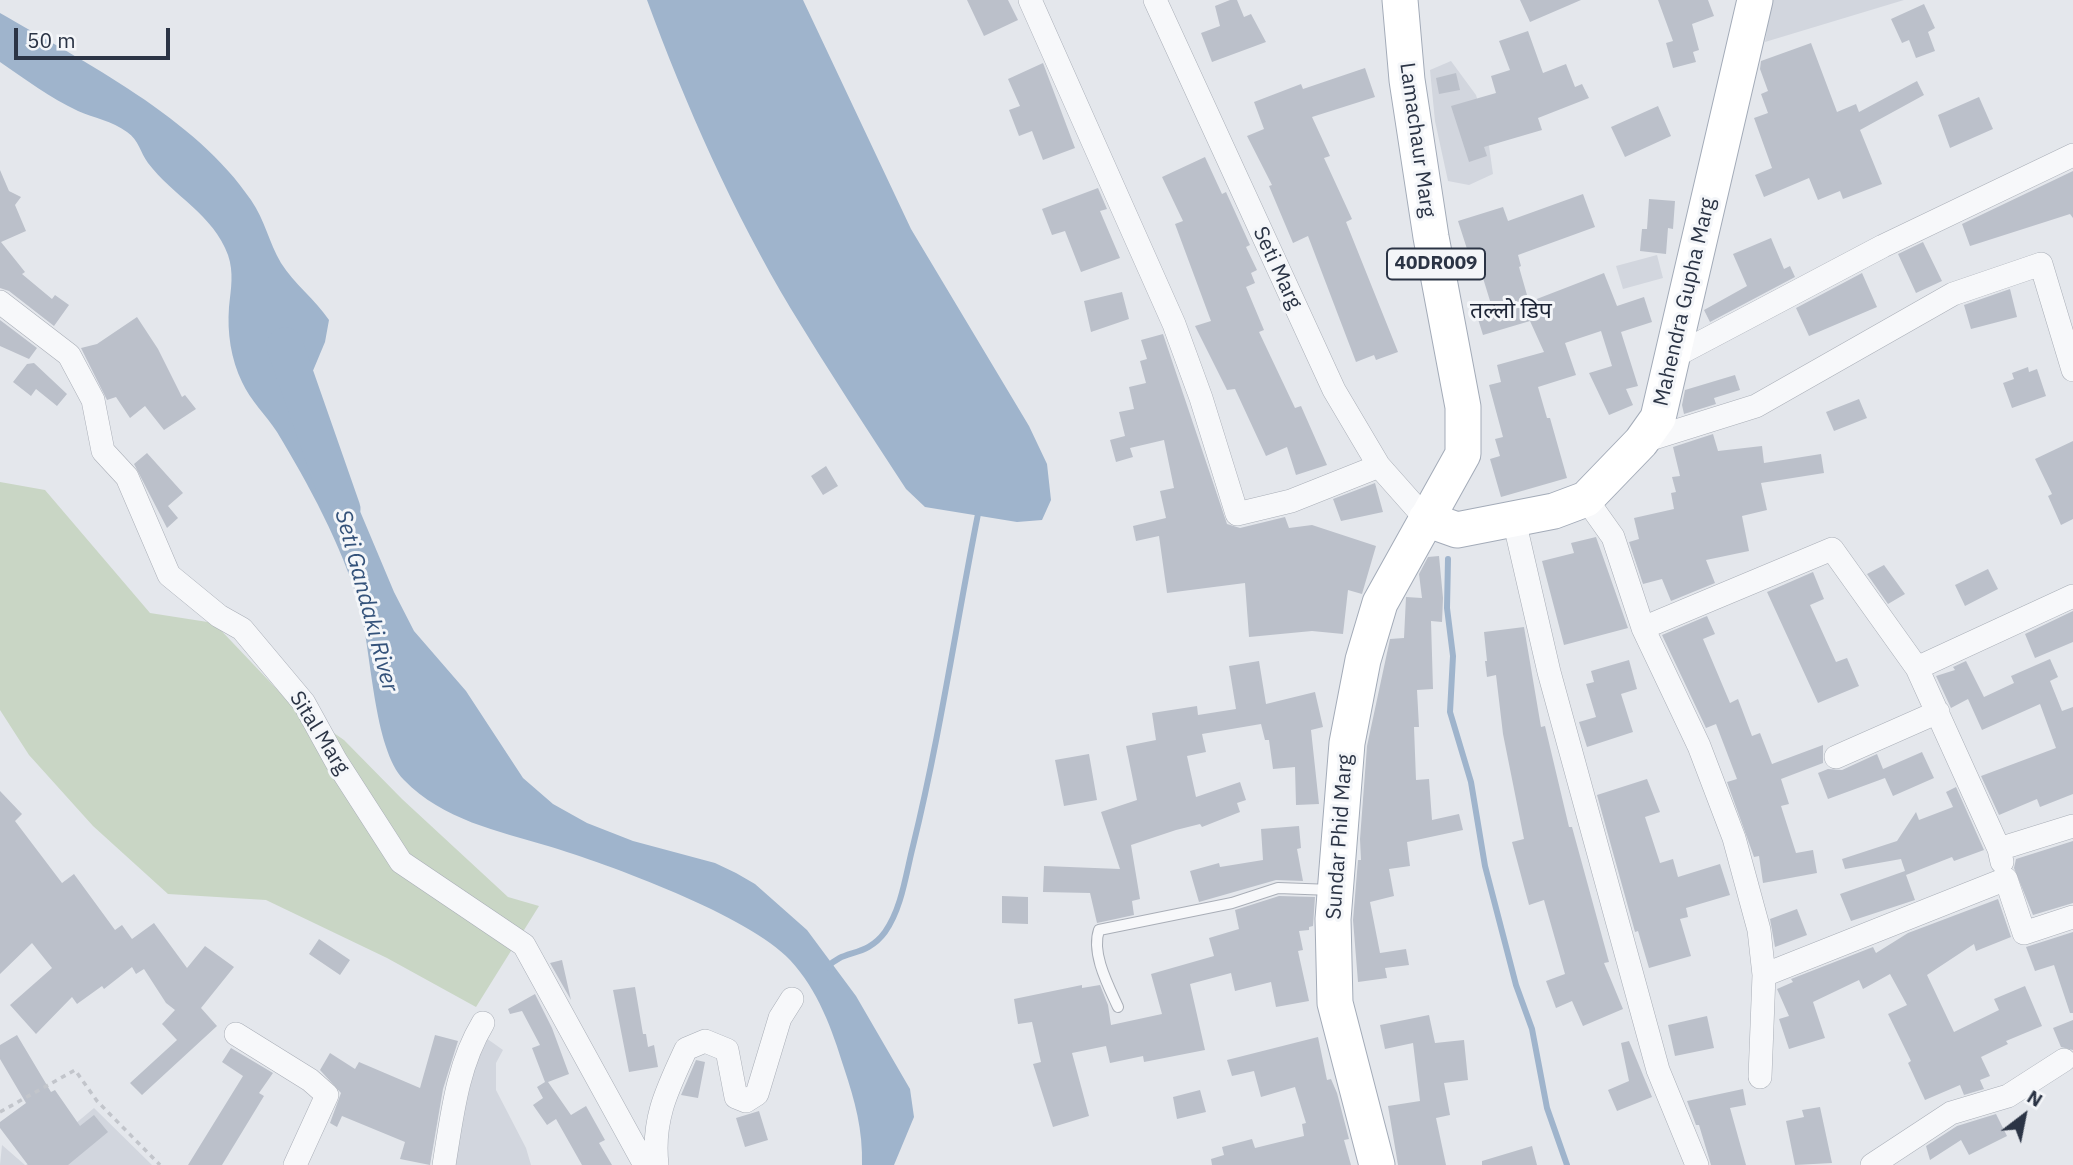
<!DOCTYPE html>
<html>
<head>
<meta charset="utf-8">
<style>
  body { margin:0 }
  #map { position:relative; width:2073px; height:1165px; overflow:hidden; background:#e4e7ec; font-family:"IBM Plex Sans",sans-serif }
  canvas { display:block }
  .north { position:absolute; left:1989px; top:1081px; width:70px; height:70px; -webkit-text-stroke:5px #f4f6f9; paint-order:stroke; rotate:32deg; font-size:19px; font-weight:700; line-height:28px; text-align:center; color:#2b3445 }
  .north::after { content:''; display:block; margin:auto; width:24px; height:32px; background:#2b3445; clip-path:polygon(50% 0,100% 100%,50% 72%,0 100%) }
  .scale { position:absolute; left:14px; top:28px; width:156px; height:32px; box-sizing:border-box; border:4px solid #2b3445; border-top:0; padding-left:9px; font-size:21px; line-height:24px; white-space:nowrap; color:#2b3445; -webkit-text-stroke:5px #f4f6f9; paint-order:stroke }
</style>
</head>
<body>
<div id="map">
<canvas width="2073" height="1165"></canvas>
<div class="north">N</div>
<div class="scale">50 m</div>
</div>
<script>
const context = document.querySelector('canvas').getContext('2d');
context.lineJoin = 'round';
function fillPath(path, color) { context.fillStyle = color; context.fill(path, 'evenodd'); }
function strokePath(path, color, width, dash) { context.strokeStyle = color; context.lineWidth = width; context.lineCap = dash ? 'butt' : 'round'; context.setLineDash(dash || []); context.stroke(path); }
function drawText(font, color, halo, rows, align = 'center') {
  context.font = font + ' "IBM Plex Sans","Noto Sans Devanagari",sans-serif'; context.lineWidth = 6; context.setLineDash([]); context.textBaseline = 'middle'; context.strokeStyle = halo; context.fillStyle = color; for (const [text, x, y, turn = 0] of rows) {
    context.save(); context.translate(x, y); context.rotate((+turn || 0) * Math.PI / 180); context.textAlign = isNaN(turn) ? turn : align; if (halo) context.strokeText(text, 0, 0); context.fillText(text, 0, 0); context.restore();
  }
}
const built = new Path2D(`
  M1772,0H1904L1765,42Z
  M1451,61L1476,95L1487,132L1493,174L1469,185L1448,181L1435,121L1430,70Z
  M1657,255L1663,278L1623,289L1616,266Z
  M486,1038L503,1050L496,1063V1090L526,1148L531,1165H455L461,1105L475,1049Z
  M94,1108L152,1165H26Z
  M2,1145L25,1165H0Z`);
const green = new Path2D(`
  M0,482L45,490L150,613L214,623L290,703L344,740L402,799L508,897L539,906L476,1007L387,958L266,900L168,894L93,826L29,755L0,710Z`);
const water = new Path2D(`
  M647,0H803L911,229L1029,426L1047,464L1051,500L1042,520L1017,522L925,507L906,489C867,429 828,370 791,309C734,214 685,104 647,0Z
  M0,13C84,62 196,118 251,200C265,220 269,243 281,263C294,284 315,299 329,320L325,342L307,385L299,415L314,444L357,504L394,592L414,631L466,691L523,778L553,804L587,823L633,841L715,863L736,873L755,884L807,930L856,996L910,1089L914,1117L894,1165H862C863,1130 855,1101 844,1068C832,1029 818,990 790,960C750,916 608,864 548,846C498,831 443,820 404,780C373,748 372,651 359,604C341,544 309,485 277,432C266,415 250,400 242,382C231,359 227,333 229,307C231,288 234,273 228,255C214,215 172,195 148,163C140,152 139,140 127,132C112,121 94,118 78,111C50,98 25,79 0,62Z`);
const stream = new Path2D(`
  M1448,559L1447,608L1453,656L1450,712L1471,782L1485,866L1516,985L1532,1029L1547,1108L1567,1165
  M828,967C843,949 866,958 885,932C902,908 906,873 913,846C940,736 956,625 978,514`);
const river = new Path2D(`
  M285,346L342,509`);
const building = new Path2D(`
  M967,0H1008L1018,20L984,36Z
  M1230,0H1237L1244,17L1251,14L1266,42L1212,62L1201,33L1220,26L1215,6Z
  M1520,0H1581L1530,22Z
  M1658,0H1708L1714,16L1692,24L1699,50L1693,52L1696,62L1673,68L1666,43L1673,41Z
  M1924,4L1935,28L1928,32L1935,51L1916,58L1909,40L1902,43L1891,19Z
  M1528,31L1543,73L1566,64L1575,87L1582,84L1589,98L1538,118L1542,130L1484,147L1487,156L1469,162L1451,106L1496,93L1491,76L1510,70L1499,41Z
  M1811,43L1837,112L1856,104L1859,112L1917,81L1924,95L1860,130L1882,184L1843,199L1840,191L1818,200L1809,178L1764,197L1755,175L1772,168L1754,118L1768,113L1761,94L1768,91L1760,69L1761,61Z
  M1043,63L1075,148L1043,160L1032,131L1019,136L1009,110L1020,106L1008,79Z
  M1365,68L1375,97L1312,117L1330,156L1324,158L1352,219L1346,222L1398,352L1376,360L1374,355L1356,362L1308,236L1293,243L1269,186L1272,185L1247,136L1264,129L1254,102L1301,84L1303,89Z
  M1456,73L1460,90L1439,94L1436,78Z
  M1979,97L1993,129L1950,148L1938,115Z
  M1658,106L1671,136L1625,157L1611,127Z
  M1205,157L1222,194L1226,192L1250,245L1246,247L1257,270L1251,273L1255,283L1246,287L1264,330L1259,332L1295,408L1301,406L1327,465L1296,475L1287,447L1266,456L1235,389L1227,390L1195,326L1211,321L1175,224L1183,221L1162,177Z
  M0,170L9,191L21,197L15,205L26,231L1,242L25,272L22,274L52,299L55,295L69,305L54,326L9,291L0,288Z
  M2073,171V218L2070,214L1970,246L1962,224Z
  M1098,188L1107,209L1100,211L1120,258L1081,272L1065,231L1052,235L1042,209Z
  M1583,194L1595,227L1518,255L1521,266L1519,267L1529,302L1604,273L1617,306L1644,297L1652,322L1621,332L1638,386L1626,389L1633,405L1609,415L1589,373L1612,366L1601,331L1565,343L1576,375L1538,387L1547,418H1550L1567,478L1501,497L1490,459L1500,456L1495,439L1503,437L1489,385L1501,382L1497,365L1544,352L1530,321L1483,335L1478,319L1494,314L1483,278L1477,280L1458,221L1503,207L1508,221Z
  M1649,199L1675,201L1673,229L1668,228L1666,254L1640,251L1642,229H1647Z
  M1771,238L1784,269L1790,266L1795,277L1710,322L1704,310L1747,286L1733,254Z
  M1923,242L1942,281L1916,293L1898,254Z
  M1862,273L1877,307L1809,336L1796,308Z
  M2010,289L2017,317L1971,329L1964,305Z
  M1122,292L1129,319L1091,332L1084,301Z
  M137,317L158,349L182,397L185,395L196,409L164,430L145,406L130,418L116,397L107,400L81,348L97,344Z
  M0,320L37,348L29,359L0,346Z
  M1163,334L1227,524L1240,528L1285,517L1289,528L1312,525L1376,546L1362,594L1348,590L1343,634L1312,631L1249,637L1245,583L1167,593L1159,536L1136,541L1133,526L1166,518L1160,491L1174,488L1164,440L1130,448L1133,457L1116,462L1110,440L1125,436L1119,412L1134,409L1129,387L1146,383L1140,361L1147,359L1141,340Z
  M34,363L67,394L57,406L36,389L31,396L13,382L27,364Z
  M2028,367L2029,372L2037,369L2046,396L2012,408L2003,383L2014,379L2012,373Z
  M1735,375L1740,390L1714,398L1716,404L1684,414L1682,405L1685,390Z
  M1859,399L1867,418L1834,431L1826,412Z
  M1713,434L1718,451L1762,446L1764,463L1821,454L1824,473L1761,483L1767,510L1742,516L1749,551L1706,560L1715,583L1671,601L1662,579L1643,584L1629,542L1639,539L1634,518L1674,509L1671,493L1676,492L1672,477L1680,476L1673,447Z
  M2073,441V519L2061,525L2048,496L2052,494L2035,459Z
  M147,453L183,493L168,506L178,518L167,528L134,464Z
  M826,466L838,486L823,495L811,476Z
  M1375,483L1383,512L1341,521L1333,499Z
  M1596,537L1628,628L1564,645L1542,561L1574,553L1571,543Z
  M1439,556L1443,598L1442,622L1431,621L1433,689L1417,690L1419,727H1414L1416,780L1429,779L1432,820L1459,814L1463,830L1407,842L1410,866L1389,869L1394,896L1370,902L1380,953L1406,949L1409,965L1385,968L1387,978L1358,982L1353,920L1358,860H1361L1360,839L1367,746L1390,639L1404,638L1406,597L1422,598L1419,574L1428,557Z
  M1884,565L1905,594L1888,604L1867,574Z
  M1988,569L1998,589L1965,606L1955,585Z
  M1813,572L1824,599L1810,605L1836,662L1847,658L1859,686L1818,703L1767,592Z
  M2073,611V642L2035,658L2025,634Z
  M1707,616L1715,634L1703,639L1730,703L1738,699L1752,736L1760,733L1772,764L1823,745V763L1781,779L1789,804L1781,806L1796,853L1813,850L1817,873L1763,883L1759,856L1754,857L1727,782L1737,779L1716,724L1706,728L1662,635Z
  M1524,627L1541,727L1545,726L1569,827H1572L1609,962L1604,963L1623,1009L1583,1026L1572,1001L1556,1008L1546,981L1565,974L1544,900L1529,905L1512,842L1524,839L1503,734L1496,675L1487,677L1485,661H1487L1484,632Z
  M2050,659L2058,677L2050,681L2062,711L2073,707V794L2040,807L2037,799L1999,815L1981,776L2056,748L2040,704L1982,730L1968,699L1951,708L1936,676L1955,670L1953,667L1966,661L1984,697L2014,683L2011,676Z
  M1629,660L1637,689L1621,694L1633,732L1587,747L1579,722L1596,717L1586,684L1594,682L1591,671Z
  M1259,661L1266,704L1315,692L1323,727L1311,730L1319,804L1296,805L1295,767L1273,769L1269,740H1265L1261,724L1202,734L1206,752L1187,756L1196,797L1240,782L1246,800L1237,803L1240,812L1202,827L1200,824L1176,830L1131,845L1140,899L1132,901L1134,915L1097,923L1090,893L1043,892L1044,866L1120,869L1101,812L1137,800L1126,746L1156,740L1152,713L1197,706L1198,715L1236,709L1229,666Z
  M1922,752L1934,778L1893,796L1885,778L1828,799L1818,773L1828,769L1842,770L1877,754L1883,769Z
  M1089,754L1097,800L1064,806L1055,760Z
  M1647,779L1660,812L1645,817L1660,863L1673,859L1678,877L1720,864L1730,895L1686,908L1688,917L1680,919L1691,956L1649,968L1638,931L1635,932L1597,795Z
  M1956,787L1984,850L1954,861L1952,857L1906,875L1915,900L1851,921L1840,894L1905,871L1901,859L1845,869L1842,859L1897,841L1916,812L1919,820L1953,807L1946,792Z
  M0,791L22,814L15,821L62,883L74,874L115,930L122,925L132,939L154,923L187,968L205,946L234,967L201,1008L217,1026L142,1095L130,1083L177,1040L162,1024L175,1010L166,1003L144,969L136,974L132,967L104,989L102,986L77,1004L72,997L36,1034L10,1005L52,968L32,943L0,974Z
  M1299,826L1301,848L1297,849L1303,881L1276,880L1199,902L1190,871L1219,863L1220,867L1263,860L1261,829Z
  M2073,841V903L2033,915L2014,868L2016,859Z
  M1002,896L1028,897V924L1002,923Z
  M1279,896L1315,897L1313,926L1309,927V930L1299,931L1303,950L1298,951L1309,1001L1276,1007L1271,982L1235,991L1231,973L1190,984L1205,1050L1144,1062L1143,1056L1110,1063L1106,1046L1072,1053L1089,1116L1053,1127L1033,1064L1041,1062L1032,1022L1018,1024L1014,999L1082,985V988L1100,985L1108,1005L1111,1025L1162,1014L1151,974L1214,956L1209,938L1239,929L1235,910Z
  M1998,899L2011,937L1976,951L1974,944L1927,975L1954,1032L1999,1010L1994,999L2025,986L2042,1026L2006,1041L2008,1044L1981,1057L1990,1076L1980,1080L1984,1089L1964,1095L1960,1085L1925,1100L1908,1063L1911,1061L1888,1014L1907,1005L1890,974L1863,989L1859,980L1813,1002L1825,1038L1789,1049L1779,1019L1789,1016L1777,989L1793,982L1791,979L1873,947L1876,953L1908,933Z
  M1797,909L1807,935L1775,947L1770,919Z
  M2073,932V1013H2070L2054,965L2035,971L2026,947Z
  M319,939L350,960L340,975L309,954Z
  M562,960L571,1000L550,963Z
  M635,987L643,1034H646L648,1047L654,1045L658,1067L629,1072L613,990Z
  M535,994L552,1028L569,1074L548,1082L571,1115L586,1106L605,1140L599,1143L612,1165H582L556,1119L547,1125L533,1105L543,1098L537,1087L545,1082L532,1048L540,1045L522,1011L510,1014L508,1009Z
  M1429,1015L1435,1043L1464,1040L1468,1080L1444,1083L1450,1115L1436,1118L1446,1165H1398L1388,1106L1420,1101L1413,1043L1385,1049L1380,1025Z
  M1707,1016L1714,1048L1675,1056L1668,1025Z
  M2073,1020V1050L2061,1047L2053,1028Z
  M17,1035L51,1092L55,1090L80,1126L94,1115L108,1132L68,1165H28L0,1128V1122L26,1103L0,1059V1045Z
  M435,1035L458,1041L443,1089L430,1165L400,1159L405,1142L342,1116L337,1127L330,1123L341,1093L320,1070L330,1053L355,1069L359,1062L420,1088Z
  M1318,1037L1327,1080L1331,1079L1337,1093L1349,1139L1344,1140L1351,1165H1212L1211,1159L1224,1155L1222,1147L1252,1139L1255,1148L1304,1136L1302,1124L1306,1123L1295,1087L1261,1097L1254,1071L1232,1076L1227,1060Z
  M1629,1041L1652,1097L1617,1111L1608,1090L1629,1081L1621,1043Z
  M231,1048L273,1073L259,1093L264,1096L222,1165H188L243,1076L222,1062Z
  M696,1060L705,1062L698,1098L681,1095Z
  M1743,1089L1746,1105L1730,1108L1746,1165H1711L1699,1125H1696L1687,1101Z
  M1200,1090L1206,1112L1177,1119L1173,1097Z
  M1820,1107L1832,1163L1795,1165L1786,1121L1804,1117L1802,1110Z
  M759,1111L768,1140L745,1147L736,1118Z
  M1996,1114L2007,1136L1969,1155L1961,1140L1930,1160L1926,1146L1957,1126Z
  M1532,1146L1537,1165H1482V1161Z`);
const path = new Path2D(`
  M0,1112L75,1070L97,1101L160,1165`);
const service = new Path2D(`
  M1118,1007C1108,985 1091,953 1099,930L1232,903L1278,888L1332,890`);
const minor = new Path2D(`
  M1030,0L1174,324L1201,398L1237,514L1291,501L1379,466
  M1155,0L1334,390L1379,466L1426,519
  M0,302L69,355L93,400L103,451L127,477L169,575L219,616L242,629L304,703L336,761L401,862L524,945L645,1165
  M1673,357L1883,246L2073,155
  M1641,442L1756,406L1953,294L2041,264L2073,370
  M1586,499L1613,537L1643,628L1699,746L1734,838L1759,930L1764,975L1760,1077
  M1514,520L1549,672L1658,1070L1697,1165
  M1643,628L1832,549L1917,668
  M1836,757L1938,712
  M1999,849L1917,668L2073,596
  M2002,862L1999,849L2073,826
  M1764,975L2006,879L2024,933L2073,917
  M236,1034L310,1080L327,1095L295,1165
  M444,1165C452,1116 457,1066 483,1023
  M657,1165C652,1119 667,1090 686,1049L705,1041L727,1050L736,1097L746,1101L757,1094L780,1018L792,999
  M1872,1165L1951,1113L2008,1096L2064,1060`);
const primary = new Path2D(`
  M1426,519L1457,530L1554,511L1586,499L1641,442L1658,418L1755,0
  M1377,1165L1335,1003L1333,919L1347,743L1363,660L1380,603L1463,454V407L1431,237L1407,80L1400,0`);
const shields = [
  [1436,264,98]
];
const shieldNames = [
  ["40DR009",1436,264]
];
const streetNames = [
  ["Lamachaur Marg",1417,140,82],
  ["Seti Marg",1277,268,65],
  ["Mahendra Gupha Marg",1685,302,-77],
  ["Sital Marg",319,733,58],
  ["Sundar Phid Marg",1340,837,-86]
];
const neighbourhoodNames = [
  ["तल्लो डिप",1511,311]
];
const waterNames = [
  ["Seti Gandaki River",366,601,75]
];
fillPath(built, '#d2d6de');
fillPath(green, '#c9d6c5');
fillPath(water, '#9fb4cc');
strokePath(stream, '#9fb4cc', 6);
strokePath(river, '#9fb4cc', 37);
fillPath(building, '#bbc0ca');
strokePath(service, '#a9aeb7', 12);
strokePath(minor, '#a9aeb7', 24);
strokePath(primary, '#a3abb8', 37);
strokePath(path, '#c2c5cb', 3.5, [5, 5]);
strokePath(service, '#f7f8fa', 10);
strokePath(minor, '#f7f8fa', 23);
strokePath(primary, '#fff', 35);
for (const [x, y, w] of shields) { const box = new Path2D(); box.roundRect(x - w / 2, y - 15.5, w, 31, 5); context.fillStyle = '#f4f6f9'; context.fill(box); strokePath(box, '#2b3445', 2); }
drawText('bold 19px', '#2b3445', null, shieldNames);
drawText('21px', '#2b3445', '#f4f6f9', streetNames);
drawText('23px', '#1d2536', '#f4f6f9', neighbourhoodNames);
drawText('italic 23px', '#34527a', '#f4f6f9', waterNames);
</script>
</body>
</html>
